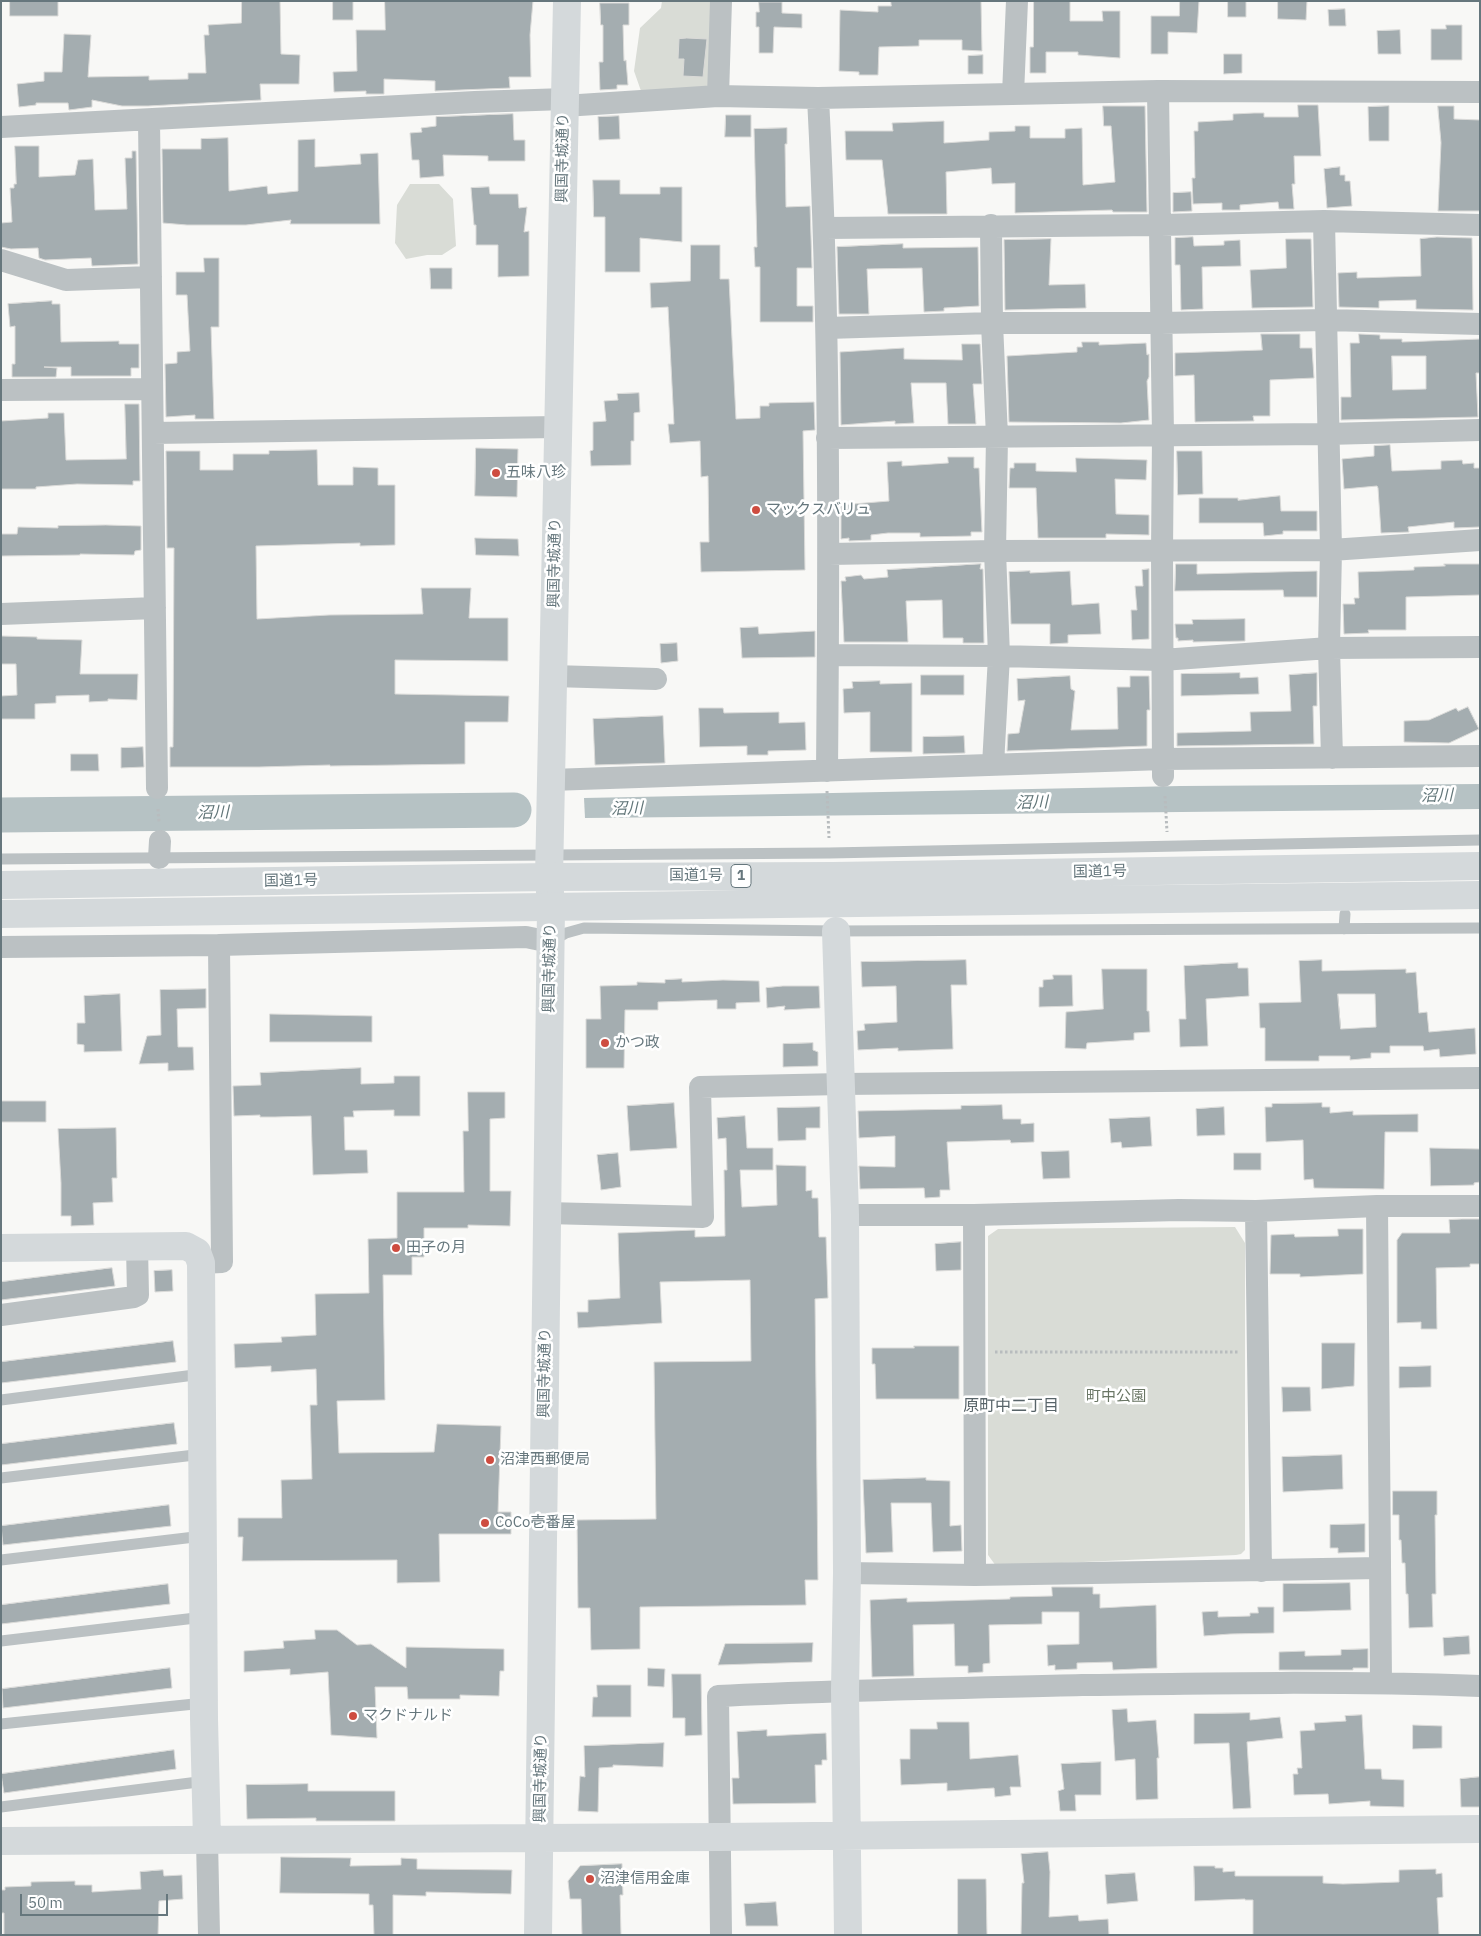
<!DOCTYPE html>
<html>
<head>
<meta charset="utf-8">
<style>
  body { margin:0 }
  #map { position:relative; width:1481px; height:1936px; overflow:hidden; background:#f8f8f6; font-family:"IBM Plex Sans",sans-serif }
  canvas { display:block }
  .frame { position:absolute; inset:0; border:2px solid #66777d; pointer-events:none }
  .scale { position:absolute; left:20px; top:1894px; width:148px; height:22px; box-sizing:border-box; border:2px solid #66777d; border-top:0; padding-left:6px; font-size:15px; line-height:18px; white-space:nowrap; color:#66777d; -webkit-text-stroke:4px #fff; paint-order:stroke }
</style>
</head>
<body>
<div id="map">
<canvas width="1481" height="1936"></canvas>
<div class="frame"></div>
<div class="scale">50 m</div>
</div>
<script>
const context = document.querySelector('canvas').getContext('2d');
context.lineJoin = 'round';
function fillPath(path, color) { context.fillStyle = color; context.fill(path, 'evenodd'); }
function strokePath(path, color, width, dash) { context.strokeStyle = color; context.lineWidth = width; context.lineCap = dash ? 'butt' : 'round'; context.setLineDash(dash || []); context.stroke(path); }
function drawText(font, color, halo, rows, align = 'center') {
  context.font = font + ' "IBM Plex Sans","Noto Sans JP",sans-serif'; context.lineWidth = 5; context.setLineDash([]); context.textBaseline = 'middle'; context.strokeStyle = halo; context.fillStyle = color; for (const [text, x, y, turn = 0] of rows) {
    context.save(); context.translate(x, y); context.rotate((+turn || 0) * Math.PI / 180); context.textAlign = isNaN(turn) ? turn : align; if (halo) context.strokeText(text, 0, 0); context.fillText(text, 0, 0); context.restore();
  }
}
const green = new Path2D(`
  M662,1H721L712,89L641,91L634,71L640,28L661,8Z
  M410,184H439L453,199L456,246L442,255H427L406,259L395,243L397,205Z
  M1235,1227L1245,1243V1550L1241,1554L1236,1555L996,1566L988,1555V1236L998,1229Z`);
const water = new Path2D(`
  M1480,784V809L585,818L584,798L1181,786Z`);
const river = new Path2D(`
  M1,815L514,810`);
const building = new Path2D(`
  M10,1H58V16H10Z
  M242,1H280L281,54L300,55L299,84H260L261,100L148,106H122L92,100V107L69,110L68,103H36V105L19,107L17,84L44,81V72H62L64,34L91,35L88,77L149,76V80L188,79V73H206L204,35H209L208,25L241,23Z
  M333,1H353V20H333Z
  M385,1H533L530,35L531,77H509L510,88L435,91V81L384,79V94H366V91L334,92L333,72L357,71L356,30H385Z
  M891,1H981L982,51L962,50V40H919V46L879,47L878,75H859V72L839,71L840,10L878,12V6H891Z
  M1034,1H1070V21H1103L1102,11H1120V58L1078,55V52H1046V73H1030V47H1033Z
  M1180,1H1199L1197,33L1168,32V54H1151V16H1179Z
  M1228,1H1246V17H1228Z
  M1278,1H1307L1306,20L1278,19Z
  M759,2H782V13L802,14V28L774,27L773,53H759V27H756V12H759Z
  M600,3H629V25H623L624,61L626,60L628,85H617V89L600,90L599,62H603V25H601Z
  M1345,9L1346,26H1329L1328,10Z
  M1446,25H1462V60H1431V29H1446Z
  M1400,30L1401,54H1378L1377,31Z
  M687,38L707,39L703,77L683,76L684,59H678L679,39Z
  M1224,54H1242V73L1224,74Z
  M983,55V74H968V56Z
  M1298,105H1318L1321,156H1294L1295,184H1292L1294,209H1279L1278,202L1240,205V210H1222V203L1193,204L1192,178H1195L1194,131H1198V122L1233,120V114L1254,113H1264V117H1298Z
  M1103,106H1145L1147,212H1113L1112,210L1015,213V183L992,184L991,168L946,172L947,214H888L882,160H846L845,131H893L892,123L944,121V143L989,140V132L1015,131V126H1030V138H1065V129L1082,128L1083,185L1115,182L1111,126H1104Z
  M1389,106V141H1369L1368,107Z
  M1438,106H1454V119L1480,120V211H1438L1441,143Z
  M513,114L514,140H525V161H488V156L443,155L444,176L420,178L419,160H412L410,133L422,132L421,128L436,126V117Z
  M726,115H751V137H725Z
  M619,116L620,139L599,140L598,117Z
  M787,128V144H785L786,207L810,206L812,268H797V306H813V322H760V267H755L754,247H757L754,129Z
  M228,138L229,191L267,186L268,194L298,191V140L315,139V167L361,164L360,154L378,153L380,224H290L291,220L246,225H187L163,223L162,149H201V139Z
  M15,146H39V177L75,175L78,160L93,159L95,210L127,209L125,158H132V151H136L138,264L92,266L91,258L45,260L39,258L38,248L11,249L1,247V223L12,222L10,188H14V184H16Z
  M1340,167V175H1345V181H1350L1352,206L1327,208L1324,169Z
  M593,180H620V194H660V187H682V242L640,238V272H605V217H594Z
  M489,187L490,194H518L519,208L527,207L524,232L529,231V276L498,277V245H476V225H474L471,188Z
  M1191,192L1192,211L1173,212V193Z
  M1193,237L1194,246L1224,245V241L1240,240L1241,266L1202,267L1203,309L1181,310L1180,265H1175V238Z
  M1437,237L1472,238L1473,310L1416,309V300L1379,301V308L1339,307L1338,273L1357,272V278L1421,276L1420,239Z
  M1051,239L1049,285L1085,284L1086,308L1005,310L1004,240Z
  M1286,239H1311L1313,307L1252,308L1250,270L1286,268Z
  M903,244V248L978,247L979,306L944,308V311L924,312L922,268L867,269L869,314H839L837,247Z
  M691,245H720V279H729L736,419L760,418V406H769V403L814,402L815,430L803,431L805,570L701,572L700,542H709L708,476L701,477L700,441L670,443L668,424H674L668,307L651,308L650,283L690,281Z
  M204,258H219V327H211L214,419H195V415L166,417L165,364L177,363V352L190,351L187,295H176V272H204Z
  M430,268H452V289H431Z
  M52,301V304H60L61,342L119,341V344H139V368H131V376H71V367H44L57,368L56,377H12V364H15V326L10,327L8,304Z
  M1261,334H1300V348H1312L1314,378L1270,380V416H1253L1254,421L1195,422L1194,375L1175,376V353L1262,350Z
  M1359,334L1380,335V339H1402V342L1480,339V373H1476L1478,417L1341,420V397H1351L1350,343H1359ZM1392,356H1426V389L1393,390Z
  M1082,342H1099V345L1146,343L1147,355L1149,354V377L1147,381L1149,420L1121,423L1009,422L1007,356L1077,352V347H1082Z
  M962,344H980L982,384H973L976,424H948L946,383H911L914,423L895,424V421L841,425L840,352L904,348V359L962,360Z
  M639,393L640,412L634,413V441H631V465L591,466L590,451L593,450V422L606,421L604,401L618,400L617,394Z
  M125,404H139L140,481H133V485L77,484L36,487V489H1V421L48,418V413H64L66,460L126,459Z
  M1390,445L1392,471L1441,469V461L1462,460L1463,464L1474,463V468H1480V527L1454,528V522L1408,527L1409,532L1381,533L1378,488L1377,486L1344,489L1342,459L1374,456V446Z
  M476,448L518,449L517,497L475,496Z
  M317,450L318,485H353V467L378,468V485H395V545L360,546V543L256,546L257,619L329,615L423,614L421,588H471L469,618H508V661L395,660V694L509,696L508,722H465V764L330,766V765L259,767H170V747H173L174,548H167L166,451H200V470H233V454H269V451Z
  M1177,451H1202L1203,494L1178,495Z
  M948,457H974V468H979L982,532H971V536L920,537V533H888L871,535V540L849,541V538L841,539V505L889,501L887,462L902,461V466L948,463Z
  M1076,458L1147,460L1146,480L1115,479L1116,514L1149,515V535L1106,534V538H1038L1036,488H1009L1010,468H1014V463H1036V471L1076,472Z
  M1280,496L1281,511H1317V531H1283V534L1264,536L1263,523H1199V498H1238V500Z
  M106,525L141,526V550L135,551L134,555L80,554V555L1,556V534H17L18,527L58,528V526Z
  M475,538L518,539L519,556L476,555Z
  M981,564L980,569H983L984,643H963V638H943L942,600L906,601L908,642H844L841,581H846L845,577L861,575L864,579L888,577L887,570Z
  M1176,564H1197V574L1317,571V597H1284L1283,590L1175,591Z
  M1444,564H1480V595L1406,597V630H1368L1369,633L1344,634L1343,604H1355L1354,598H1359L1358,572L1414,570V567L1445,566Z
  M1149,569V639L1132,640L1131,610H1137L1135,586H1143L1142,570Z
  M1030,571V573L1070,571L1072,605L1099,603L1101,634L1068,635V643L1050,644V624H1011L1009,572Z
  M1245,619V641L1193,642V640L1178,641V638H1176L1175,624H1193L1192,620Z
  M758,627L759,634L815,631V657L742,658L740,628Z
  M1,636L37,637V639L82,640L80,674H138L137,700L108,699V701L89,702V695L56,696V703L35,704V719H1V696L17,695L16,664H1Z
  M677,643L678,661L661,663L660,644Z
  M1240,673V678L1258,677L1259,694L1181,696V674Z
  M1317,673V706H1313L1314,744L1177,746V733L1251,731L1250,712L1291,711L1289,675Z
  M921,675H964V695H921Z
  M1070,676L1071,689L1075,691L1071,730L1118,729L1117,687H1130V676H1149L1150,710H1147V746L1007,751L1008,734L1019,733L1025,700L1018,701L1017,679Z
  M880,681V684L912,683V752H870V712L844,713L843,689L853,688L852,682Z
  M1468,707L1479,729L1449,743L1404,742V721L1429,720L1456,708L1458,711Z
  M699,708H723L724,713L779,712V723L805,722L806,750L768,751V755H747V746L700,747Z
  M663,716L665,763L595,765L593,719Z
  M964,736L965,753L923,754V737Z
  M143,747L144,767L121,768V748Z
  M71,754H98L99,771H71Z
  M966,960L967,985H951L953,1049L898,1051V1048L858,1050L857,1031L865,1030L864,1024L897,1022L896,986L862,987L861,962Z
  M1322,960V971L1406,969V973L1416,972L1419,1013L1427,1012L1429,1032L1475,1028L1476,1054L1440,1057L1439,1049L1424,1051L1423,1046H1390V1053H1371V1058L1350,1060V1056H1319V1061H1265V1028H1260L1259,1003L1301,1002L1299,961ZM1338,994H1375L1376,1027L1341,1029Z
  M1238,963V968H1248L1249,996L1206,999L1208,1046L1180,1047L1179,1019H1186L1184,966Z
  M1102,969H1147V1011H1149L1150,1032L1134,1033V1040L1087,1043L1086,1049L1065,1048L1066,1012L1103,1009Z
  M1053,975H1072L1073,1006L1039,1007V987H1043V980L1053,979Z
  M682,979V982L723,980L759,981L760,1002L736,1003V1009H717V1000L658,1002V1010H625L624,1068H586V1019H601L600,986L637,985V982L665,983V980Z
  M783,986H819L820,1008L784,1010L785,1006L767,1008L766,988Z
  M206,989V1008L177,1009L178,1047H193L194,1070L168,1071V1063L139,1064L147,1036L161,1035L160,990Z
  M120,994L122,1051L84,1052V1045L77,1044V1023H85L84,996Z
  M270,1014L372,1016V1042H270Z
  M813,1043V1050L818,1052V1066L783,1067V1044Z
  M361,1068V1084L394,1083V1076H420V1116H394V1110L353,1111L354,1117H344L345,1150H367L368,1173L313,1175L311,1116L275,1117H260V1115L234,1116L233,1086L261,1085L260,1073Z
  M468,1092H505V1118L490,1119V1191H511L510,1226L468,1225V1228H424V1257H412V1275H383L385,1400L337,1401L339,1453L434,1452L437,1424L501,1426L498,1512H511V1534H439L440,1582L397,1583V1560L242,1561L243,1537H238V1518H282L281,1480L312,1479L310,1405H317L316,1369L271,1372V1366L235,1368L234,1344L282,1342L281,1337L316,1335L315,1294L369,1293L368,1239L397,1238V1192H464L463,1131H468Z
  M1,1101H46V1122H1Z
  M674,1103L677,1148L630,1151L627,1106Z
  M1322,1103V1107H1330V1113L1353,1111V1115L1418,1114V1132H1385L1384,1189L1314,1188L1313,1179L1304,1180L1303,1140L1266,1142L1265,1107H1272V1104Z
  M1002,1105L1003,1119H1021V1124L1034,1123V1142L1011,1143L1010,1140L947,1142L950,1190H940V1197L925,1198L924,1188L860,1189L859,1166L895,1167V1136L859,1138L858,1111L961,1109V1106Z
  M820,1107V1128H806V1140L778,1141L777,1108Z
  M1224,1107L1225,1135L1197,1136L1196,1109Z
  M745,1116L747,1148H773V1170H740L742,1207L777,1205L776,1165L806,1166V1191L812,1190V1198H818L819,1237H826L828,1298L815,1299L818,1580H805L806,1605L640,1607V1649L591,1650L590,1608H578L577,1520L656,1519L654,1362L751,1361L750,1280L660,1282L662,1323L578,1328L577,1312H588V1300L620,1298L618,1233L695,1230V1237L725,1236L724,1170H727L726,1138L718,1139L717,1118Z
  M1150,1117L1152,1146L1122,1148L1121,1142L1111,1143L1109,1119Z
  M116,1128L117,1178H112L113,1202L93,1203L94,1225L71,1226V1216H61V1183L58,1129Z
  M1430,1148L1480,1149V1182L1474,1183V1185L1431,1186Z
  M1069,1151L1070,1178L1043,1179L1041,1152Z
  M618,1153L621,1187L601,1190L597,1155Z
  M1234,1153H1261V1170H1234Z
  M1462,1219H1480V1264H1470V1267L1436,1268L1437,1329H1421V1322L1397,1323V1240L1402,1233H1450L1449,1220Z
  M1338,1229H1363V1274L1300,1277V1274H1270L1271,1235L1294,1234L1295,1237L1338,1236Z
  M961,1242V1270L936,1271L935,1244Z
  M112,1268L115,1286L1,1300V1282Z
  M172,1270L173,1291L155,1292L154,1271Z
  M173,1341L176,1362L1,1383V1362Z
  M1322,1343H1355L1354,1386L1322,1389Z
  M914,1346H959V1399H876L875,1364H872V1348H914Z
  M1431,1366V1387L1399,1388V1367Z
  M1282,1387H1310L1311,1411L1283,1412Z
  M174,1423L177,1444L1,1465V1444Z
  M1342,1455L1343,1489L1283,1492L1282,1457Z
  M926,1478V1480L950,1481V1526L961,1525L962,1551L933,1552L931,1503H891L893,1552L866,1553L863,1480Z
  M1393,1491H1437V1515H1435L1436,1594H1432L1433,1627L1409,1628L1408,1594H1406L1405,1563H1402L1401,1540H1399V1515H1393Z
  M169,1505L171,1526L3,1545L1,1526Z
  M1365,1524V1552L1338,1553V1548H1330V1525Z
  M1350,1583L1351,1610L1283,1612V1584Z
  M168,1584L170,1604L1,1624V1605Z
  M1052,1587H1093V1594H1100V1608L1156,1605L1157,1668L1113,1670L1112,1662L1077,1663V1669L1055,1670V1665L1048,1666L1047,1645L1079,1644V1612H1042V1624L989,1625L990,1663L983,1664V1672L968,1673V1666H955L954,1624L913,1625L914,1676L872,1677L870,1600L907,1598V1602L1010,1599V1597L1052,1596Z
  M1258,1607H1274V1633L1230,1634L1204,1636L1202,1612L1218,1611V1617L1250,1616V1613H1258Z
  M315,1630H337L357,1645L371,1644L406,1668V1647L504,1649V1671H500L499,1696L460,1695V1699H408L407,1687H375L377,1738L331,1735L328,1672L290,1675V1669L244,1672V1651L284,1648L283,1641L315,1639Z
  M1469,1636L1470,1654L1444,1656L1443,1638Z
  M813,1643L812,1662L718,1665L725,1644Z
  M1368,1649V1668H1353V1670H1279V1652L1305,1651V1656L1341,1655V1650Z
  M170,1668L172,1688L3,1708L2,1689Z
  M648,1668L665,1669L664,1687L648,1686Z
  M672,1674H701L702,1735L685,1736V1718H673Z
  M597,1685H631V1717H592L593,1697H597Z
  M1127,1709L1128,1722L1156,1720L1159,1758H1157L1158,1799L1136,1800L1135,1759L1115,1761L1112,1710Z
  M1250,1713V1720L1280,1717L1283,1738L1247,1742L1251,1808L1233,1809L1229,1743L1194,1744V1714Z
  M1362,1715L1365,1769H1381L1382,1779L1404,1780V1807L1370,1806V1801L1329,1804L1328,1794L1294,1795L1293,1774H1298L1297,1768H1302L1300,1731L1315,1730L1314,1723L1346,1721L1345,1716Z
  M937,1722H969L970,1759L1018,1755L1021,1787H1010L1011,1795L995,1797L994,1788L947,1791V1783L901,1785L900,1759H910V1729H937Z
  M1413,1725L1442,1726V1748L1413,1749Z
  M767,1730V1736L826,1733L827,1760H822V1765H815L816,1803L733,1804L732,1778H739L737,1732Z
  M664,1743L663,1767L613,1765V1767L599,1768L598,1812L578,1811L580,1776L585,1777L584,1746Z
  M174,1750L176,1769L4,1793L1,1774Z
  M1101,1762V1795H1075L1076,1811H1060L1058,1791L1064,1789L1061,1764Z
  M1480,1777V1807H1461L1460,1779Z
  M308,1784V1791H395V1821H316V1818L247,1819L246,1785Z
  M1048,1852L1050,1872L1049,1917L1078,1915L1079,1921L1108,1919L1109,1935H1021L1022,1883H1024L1021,1854Z
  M281,1857L351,1858L350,1866L401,1865V1858L417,1859V1869L512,1870L511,1894L426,1892V1896L393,1895V1935H374L373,1905H369V1894L280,1893Z
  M622,1864L623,1895H620L621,1935H582L581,1899H570L568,1881L580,1866Z
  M1194,1866H1215V1868H1223V1872L1235,1871V1876H1323V1883L1343,1884L1399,1882V1870L1436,1869V1874L1442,1873L1443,1897L1437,1898L1439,1935H1253V1900H1245V1899L1195,1901Z
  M163,1870L164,1876L182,1875L183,1899L159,1901L158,1935H4V1913H1V1890H5V1887L31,1886V1882L75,1881V1885H92V1892L141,1889L140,1872Z
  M1135,1873L1138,1901L1107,1904L1105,1875Z
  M958,1879H986L987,1935H958Z
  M776,1902L778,1926H746L744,1904Z`);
const path = new Path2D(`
  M827,791L829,838
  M1165,796L1167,832
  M158,809L159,822
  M995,1352H1239`);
const lane = new Path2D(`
  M1,859L829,853L1480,840
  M1344,929L1345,914
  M552,941L566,933L584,928L836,931L1480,928
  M1,1400L202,1374
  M1,1478L203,1454
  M1,1560L203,1536
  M1,1641L204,1617
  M1,1724L204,1703
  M1,1807L206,1781`);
const street = new Path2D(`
  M1158,91L1163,435L1162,552L1163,776
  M1013,94L1017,1
  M718,96L721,1
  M818,98C830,322 829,546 827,771
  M564,106L718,96L818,98L1158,91L1480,92
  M149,120L157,788
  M1,127L475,102L565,99
  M1324,221L1331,550L1329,648L1332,758
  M991,225L992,323L997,437L995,551L999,656L993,765
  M825,228L1161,225L1324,221L1480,225
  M1,260L66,280L151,277
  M827,328L992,323H1161L1327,320L1480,324
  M1,390L152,389
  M153,433L558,427
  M827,438L1327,434L1480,430
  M829,554L995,551L1331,550L1480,540
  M1,614L155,608
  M828,655L999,656L1162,660L1329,648L1480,647
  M553,676L656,679
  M551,780L1163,759L1480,756
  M159,858L160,841
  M1,947L219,945L526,937L550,942
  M1377,1206L1381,1682
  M1256,1211L1261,1571
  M547,1213L703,1217L700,1087L841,1084L1480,1078
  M845,1215H974L1179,1210L1256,1211L1377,1206H1480
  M974,1215L975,1575
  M201,1263L222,1262L219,945
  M1,1315L134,1297L138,1295L137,1247
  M847,1573L975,1575L1380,1568
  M207,1840L209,1935
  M721,1935L718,1696C839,1690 960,1688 1082,1685C1214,1683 1347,1681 1480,1686`);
const secondary = new Path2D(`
  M836,931L845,1215L847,1573L845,1690L848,1935
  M1,1248L186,1246L197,1252L201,1263L204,1719L207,1840
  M1,1841L719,1837L1480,1829
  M538,1935L551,908L549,877L567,1`);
const highway = new Path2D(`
  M1,885L549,877L833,876L1480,866
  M1,914L1480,895`);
const markers = [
  [496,473,5,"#ce4c40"],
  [756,510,5,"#ce4c40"],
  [605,1043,5,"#ce4c40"],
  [396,1248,5,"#ce4c40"],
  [490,1460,5,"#ce4c40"],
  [485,1523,5,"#ce4c40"],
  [353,1716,5,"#ce4c40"],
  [590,1879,5,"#ce4c40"]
];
const shields = [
  [741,876,20]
];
const shieldNames = [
  ["1",741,876]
];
const streetNames = [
  ["興国寺城通り",563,158,-89],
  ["興国寺城通り",555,563,-89],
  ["国道1号",1100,872,-1],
  ["国道1号",696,876],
  ["国道1号",291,881,-1],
  ["興国寺城通り",550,968,-89],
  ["興国寺城通り",545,1373,-89],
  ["興国寺城通り",541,1778,-89]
];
const poiNames = [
  ["五味八珍",506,473],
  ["マックスバリュ",766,510],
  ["かつ政",615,1043],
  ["田子の月",406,1248],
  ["沼津西郵便局",500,1460],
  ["CoCo壱番屋",495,1523],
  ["マクドナルド",363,1716],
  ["沼津信用金庫",600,1879]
];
const parkNames = [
  ["町中公園",1116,1397]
];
const waterNames = [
  ["沼川",1437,796,-1],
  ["沼川",1032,803,-1],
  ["沼川",627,809,-1],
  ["沼川",213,813,-1]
];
const neighbourhoodNames = [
  ["原町中二丁目",1011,1406]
];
fillPath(green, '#d9dcd6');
fillPath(water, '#b6c2c4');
strokePath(river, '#b6c2c4', 35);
fillPath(building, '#a4adb0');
strokePath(building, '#dadad8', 1);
strokePath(path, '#b8bcbe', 3, [2.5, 2.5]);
strokePath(lane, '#bbc1c3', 11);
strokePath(street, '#bbc1c3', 22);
strokePath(secondary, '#d4d9db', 28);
strokePath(highway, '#d4d9db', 28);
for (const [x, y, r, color] of markers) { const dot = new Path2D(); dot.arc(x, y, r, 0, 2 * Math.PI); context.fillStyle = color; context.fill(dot); strokePath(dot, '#fff', 2); }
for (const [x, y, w] of shields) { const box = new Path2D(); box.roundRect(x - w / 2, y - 11.5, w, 23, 4); context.fillStyle = '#fff'; context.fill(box); strokePath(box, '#66777d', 1); }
drawText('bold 14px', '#66777d', null, shieldNames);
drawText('15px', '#66777d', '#fff', streetNames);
drawText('15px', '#66777d', '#fff', poiNames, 'left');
drawText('15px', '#6a7665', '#fff', parkNames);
drawText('italic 16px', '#617578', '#fff', waterNames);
drawText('16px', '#586469', '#fff', neighbourhoodNames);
</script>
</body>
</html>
